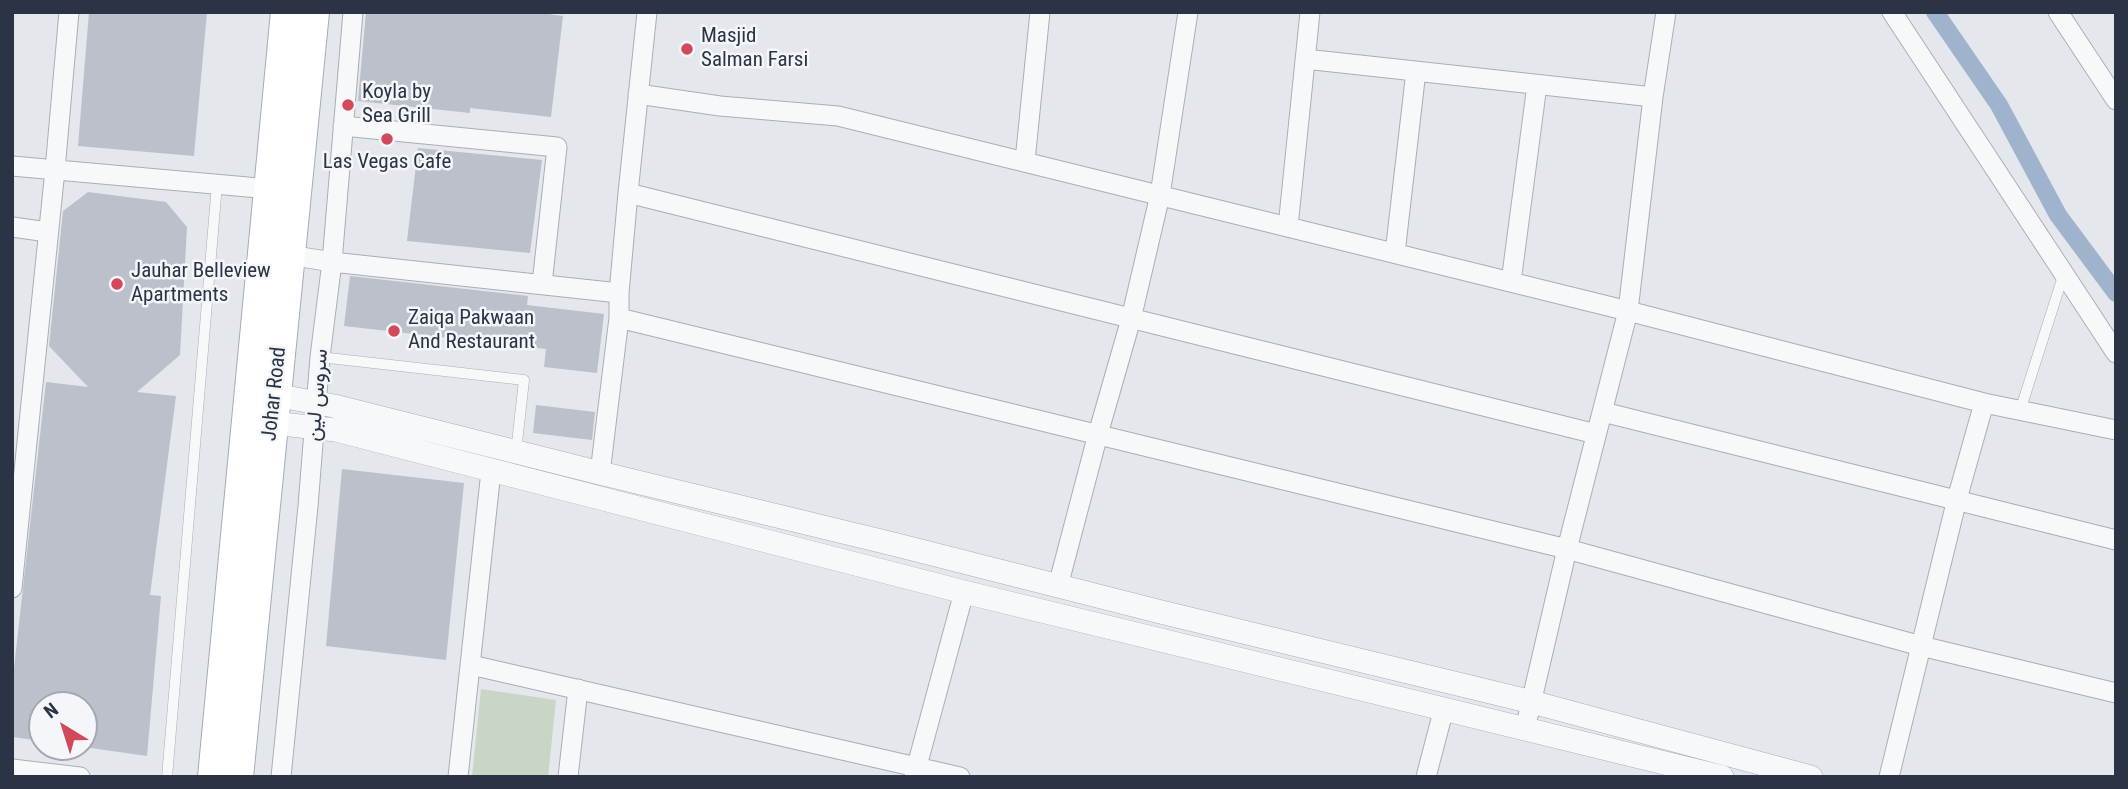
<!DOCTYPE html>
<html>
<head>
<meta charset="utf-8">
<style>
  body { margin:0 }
  #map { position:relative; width:2128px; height:789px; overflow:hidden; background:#e4e7ec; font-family:"Roboto Condensed",sans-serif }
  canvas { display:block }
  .frame { position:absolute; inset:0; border:14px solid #2b3445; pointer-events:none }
  .north { position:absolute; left:28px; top:691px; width:70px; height:70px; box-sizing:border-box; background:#f4f6f9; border:2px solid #a4a8b1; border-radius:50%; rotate:322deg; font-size:19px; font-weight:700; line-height:28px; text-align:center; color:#2b3445 }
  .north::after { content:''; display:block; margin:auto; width:24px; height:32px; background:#d1495b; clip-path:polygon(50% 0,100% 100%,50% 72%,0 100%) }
</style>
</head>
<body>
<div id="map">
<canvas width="2128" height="789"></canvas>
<div class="frame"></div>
<div class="north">N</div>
</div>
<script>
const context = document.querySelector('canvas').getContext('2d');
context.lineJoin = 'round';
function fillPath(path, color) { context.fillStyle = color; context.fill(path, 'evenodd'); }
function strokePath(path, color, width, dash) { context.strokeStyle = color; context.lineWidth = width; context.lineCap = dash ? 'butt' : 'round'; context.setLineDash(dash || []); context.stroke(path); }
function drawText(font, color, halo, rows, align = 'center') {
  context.font = font + ' "Roboto Condensed",Vazirmatn,sans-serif'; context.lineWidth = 5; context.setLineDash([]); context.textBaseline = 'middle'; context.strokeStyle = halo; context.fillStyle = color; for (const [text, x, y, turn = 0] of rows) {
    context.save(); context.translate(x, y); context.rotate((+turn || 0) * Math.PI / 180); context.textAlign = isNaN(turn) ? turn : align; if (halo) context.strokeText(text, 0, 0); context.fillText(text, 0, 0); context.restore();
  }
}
const green = new Path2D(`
  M481,689L556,700L548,777H472Z`);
const canal = new Path2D(`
  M1935,12L1999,105L2058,215L2116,293`);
const building = new Path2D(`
  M89,12H207L194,156L78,146Z
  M366,12H533L563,16L551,117L470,108V113L358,101Z
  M418,148L542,160L530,253L407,241Z
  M88,192L166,202L187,227L180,355L137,392L176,396L150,595L161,596L147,756L84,747V705H42V741L12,737V686L46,382L88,387L49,346L63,211Z
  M350,276L528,296L527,305L604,314L597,373L544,367L546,349L344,326Z
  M536,405L595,412L592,440L533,433Z
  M342,469L464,483L446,660L326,646Z`);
const service = new Path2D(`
  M320,357L524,380L516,452
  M2020,411L2064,273
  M167,777L217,184`);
const minor = new Path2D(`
  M1892,12L2116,353
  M2058,12L2116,100
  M1305,59L1653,97
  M638,94L720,106L838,116L1628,311L1984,403L2116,430
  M343,126L557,147L542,284
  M1025,161L1040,12
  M12,166L270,189
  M628,193L1596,434
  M12,227L48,232
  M1288,227L1310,12
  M1395,253L1416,71
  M289,255L332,262L619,293
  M1511,282L1537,85
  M619,318L1567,549L1921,646L2116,693
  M1603,412L2116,540
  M600,473L619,318V293L628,193L647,12
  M1058,586L1098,434L1131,319L1160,195L1188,12
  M12,588L55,170L69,12
  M471,665L960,777
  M1525,729L1567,549L1628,311L1653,97L1666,12
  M12,769L80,777
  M281,777L308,506L320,357L332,262L353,12
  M458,777L491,471
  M568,777L578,689
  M914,777L964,592
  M1426,777L1444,708
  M1889,777L1957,499L1984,403`);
const tertiary = new Path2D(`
  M275,395L334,406L600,473L893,544L1161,612L1532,702L1811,777
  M273,423L336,430L964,592L1722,777`);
const primary = new Path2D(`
  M213,777L286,12
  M238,777L314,12`);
const markers = [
  [687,49,7,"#d1495b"],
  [348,105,7,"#d1495b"],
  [387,139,7,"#d1495b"],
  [117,284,7,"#d1495b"],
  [394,331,7,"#d1495b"]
];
const poiNames = [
  ["Masjid",701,37],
  ["Salman Farsi",701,61],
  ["Koyla by",362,93],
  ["Sea Grill",362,117],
  ["Las Vegas Cafe",387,163,"center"],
  ["Jauhar Belleview",131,272],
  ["Apartments",131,296],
  ["Zaiqa Pakwaan",408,319],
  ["And Restaurant",408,343]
];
const streetNames = [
  ["Johar Road",275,394,-84],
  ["سروس لین",318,395,-85]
];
fillPath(green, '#c9d6c5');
strokePath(canal, '#9fb4cc', 18);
fillPath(building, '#bbc0ca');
strokePath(service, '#a9aeb7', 11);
strokePath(minor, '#a9aeb7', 21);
strokePath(tertiary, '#a9aeb7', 24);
strokePath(primary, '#a3abb8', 32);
strokePath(service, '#f7f8fa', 10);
strokePath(minor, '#f7f8fa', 19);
strokePath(tertiary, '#f7f8fa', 23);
strokePath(primary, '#fff', 30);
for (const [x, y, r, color] of markers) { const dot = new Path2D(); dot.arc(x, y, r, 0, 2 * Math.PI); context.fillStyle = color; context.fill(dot); strokePath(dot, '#f4f6f9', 2.5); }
drawText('21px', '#2b3445', '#f4f6f9', poiNames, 'left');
drawText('21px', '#2b3445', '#f4f6f9', streetNames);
</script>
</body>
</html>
